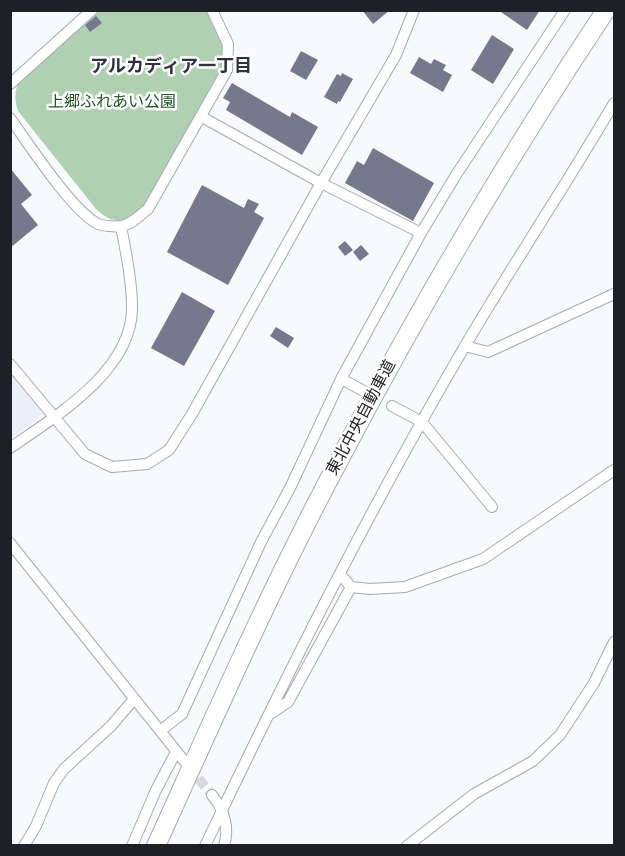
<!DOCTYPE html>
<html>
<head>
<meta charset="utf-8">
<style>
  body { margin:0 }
  #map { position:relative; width:625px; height:856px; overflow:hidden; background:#f7f9fd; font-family:"Nunito Sans",sans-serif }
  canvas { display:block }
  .frame { position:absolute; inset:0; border:12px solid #1e2027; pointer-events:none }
</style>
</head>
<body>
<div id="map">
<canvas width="625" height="856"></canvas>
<div class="frame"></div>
</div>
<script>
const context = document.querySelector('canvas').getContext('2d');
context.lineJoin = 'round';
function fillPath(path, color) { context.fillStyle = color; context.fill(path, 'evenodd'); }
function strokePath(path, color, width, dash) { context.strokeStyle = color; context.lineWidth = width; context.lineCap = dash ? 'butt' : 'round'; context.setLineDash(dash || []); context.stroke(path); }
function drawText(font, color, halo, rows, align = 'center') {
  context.font = font + ' "Nunito Sans","Noto Sans JP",sans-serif'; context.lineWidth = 5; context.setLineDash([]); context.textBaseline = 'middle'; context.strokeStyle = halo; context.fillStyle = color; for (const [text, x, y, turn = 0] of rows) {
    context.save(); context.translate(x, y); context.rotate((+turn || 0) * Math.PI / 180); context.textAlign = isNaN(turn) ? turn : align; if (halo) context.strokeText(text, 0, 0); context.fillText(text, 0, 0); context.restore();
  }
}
const built = new Path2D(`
  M10,368L44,409L43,414L11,439Z`);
const green = new Path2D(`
  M100,11H214L222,20L231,40L224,63L145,206C127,222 115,227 96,209L18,111C14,98 14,88 22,77Z`);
const building = new Path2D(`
  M362,10H390L373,24Z
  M498,10H540L527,30Z
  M96,16L102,23L90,32L85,25Z
  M492,35L514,49L493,84L471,70Z
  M301,51L318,60L306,80L290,71Z
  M419,57L431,64L434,59L446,65L443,70L452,75L443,92L410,73Z
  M342,73L353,79L340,102L338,101L337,104L324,97L337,74L341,76Z
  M232,83L290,117L292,112L318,127L302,155L226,110L230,102L223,98Z
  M373,148L434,183L413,221L345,183L357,161L364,165Z
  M10,168L32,195L21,204L38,225L10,248Z
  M202,185L244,208L248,199L259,204L254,212L264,218L228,285L167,252Z
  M345,241L353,250L345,256L338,247Z
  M361,245L369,254L360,261L353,252Z
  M182,292L215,311L184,366L151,348Z
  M276,327L294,338L288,348L270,336Z`);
const minorTunnel = new Path2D(`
  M189,767L212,795`);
const minor = new Path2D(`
  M10,84L92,10
  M202,117L321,183L421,233
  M10,118C28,143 72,211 98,224C103,226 116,227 121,226C131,225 140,215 148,209L227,70L228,44L212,10
  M465,346L488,352L614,294
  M10,364L85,454L112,467L147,464L169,450L192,414L321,183L396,55L414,10
  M341,379L362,390
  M392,406L422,422L492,507
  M10,448C56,416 132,371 132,308C132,281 126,253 121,226
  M10,543L185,762
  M340,574L351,587L370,589L405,587L483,559L614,470
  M270,714L288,702L351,587
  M160,731L182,714L261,542L290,488L341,379L421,233L456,175L565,10
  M212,795C224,810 230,826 224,846
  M24,846L36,826L54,783L64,769L111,726L134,699
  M132,846L156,790L176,752
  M205,846C286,676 370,508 465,346C513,264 566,185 614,103
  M407,846L474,794L533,761L560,735L594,683L614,642`);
const motorway = new Path2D(`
  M156,846C214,718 270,590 336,466C418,310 508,157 606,10`);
const parkNames = [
  ["上郷ふれあい公園",112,103]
];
const streetNames = [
  ["東北中央自動車道",362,418,-62]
];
const neighbourhoodNames = [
  ["アルカディア一丁目",171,68]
];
fillPath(built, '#ebeffa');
fillPath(green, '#afd0b1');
fillPath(building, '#74798b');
strokePath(minorTunnel, '#d6d8dd', 10, [10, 5]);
strokePath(minor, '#a3a9bc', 12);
strokePath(motorway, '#a3a9bc', 20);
strokePath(minor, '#fff', 10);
strokePath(motorway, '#fff', 18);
drawText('16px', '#1a5924', '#fff', parkNames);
drawText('16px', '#1e2027', '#fff', streetNames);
drawText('bold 18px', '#2d3141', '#fff', neighbourhoodNames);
</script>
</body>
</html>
